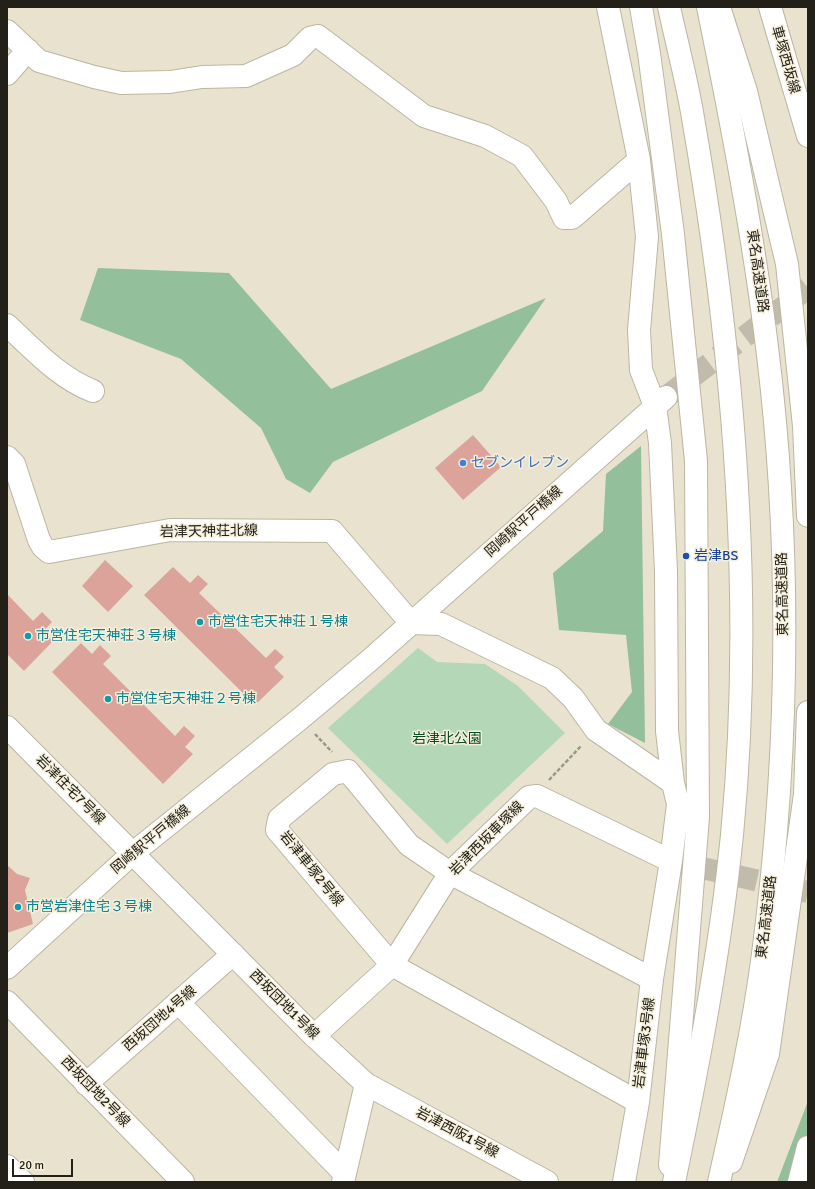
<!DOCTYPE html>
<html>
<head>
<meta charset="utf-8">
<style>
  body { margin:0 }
  #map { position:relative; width:815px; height:1189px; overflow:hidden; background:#e8e2cf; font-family:Signika,sans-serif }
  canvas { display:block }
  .frame { position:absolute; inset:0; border:8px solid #222019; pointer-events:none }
  .scale { position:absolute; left:12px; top:1159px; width:61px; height:18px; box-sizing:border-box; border:2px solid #222019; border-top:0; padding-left:5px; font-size:12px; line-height:14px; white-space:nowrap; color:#222019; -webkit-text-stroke:3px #f5efdc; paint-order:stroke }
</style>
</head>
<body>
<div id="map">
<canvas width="815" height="1189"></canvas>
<div class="frame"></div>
<div class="scale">20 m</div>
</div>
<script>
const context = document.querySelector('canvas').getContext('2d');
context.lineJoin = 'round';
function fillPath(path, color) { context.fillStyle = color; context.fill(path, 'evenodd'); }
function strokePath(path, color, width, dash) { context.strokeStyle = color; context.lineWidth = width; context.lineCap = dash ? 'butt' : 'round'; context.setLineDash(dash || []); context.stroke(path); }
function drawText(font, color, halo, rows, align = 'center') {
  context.font = font + ' Signika,"Noto Sans JP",sans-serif'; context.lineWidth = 3; context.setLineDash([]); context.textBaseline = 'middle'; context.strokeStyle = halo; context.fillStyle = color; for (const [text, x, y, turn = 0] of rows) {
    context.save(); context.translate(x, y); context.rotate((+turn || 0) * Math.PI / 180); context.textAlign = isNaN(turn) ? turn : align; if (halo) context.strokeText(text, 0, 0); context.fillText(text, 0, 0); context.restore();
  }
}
const green = new Path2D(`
  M418,648L437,662L485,664L518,686L565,733L447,844L328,728Z`);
const forest = new Path2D(`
  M98,268L229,273L331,389L546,298L482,391L333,462L310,493L286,479L261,428L181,359L80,320Z
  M641,446L645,743L608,724L632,692L626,635L559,630L553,573L603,531L606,474Z
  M808,1101V1182H777Z`);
const building = new Path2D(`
  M473,435L501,467L463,500L435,468Z
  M105,560L133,586L108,612L82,586Z
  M173,567L190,583L198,575L208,584L199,593L266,658L275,649L284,657L274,667L284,677L255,705L144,595Z
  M7,594L33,621L42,612L52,622L43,632L53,641L24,671L7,654Z
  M81,643L92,654L100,645L111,656L103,664L175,736L184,726L195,736L185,747L193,754L163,784L52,672Z
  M7,865L17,874L30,878L25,890L33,924L7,933Z`);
const minorTunnel = new Path2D(`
  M666,397L808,288
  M671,861L808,892`);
const path = new Path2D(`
  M315,734L332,752
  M549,780L581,746`);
const minor = new Path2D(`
  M608,7L639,160L647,237L639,330L641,370L655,406L660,443L666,571L667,731L673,783
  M641,7L649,53L673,234L696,461L698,817L670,1165
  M719,7L746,91L787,264L804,426L808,516
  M770,7L808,136
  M7,31L39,61L94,77L121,83L170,82L202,77L246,76L293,55L310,38L318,36L424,116L485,136L522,156L556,201L564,218H572L639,160
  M7,74L28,50
  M7,325C33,349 59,378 93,391
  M7,457L14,464L39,540L43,547L49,552L170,530L332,531L411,623
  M411,623L441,624L552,678L573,698L596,730L673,783L678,804L671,861L652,979
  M7,727L314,1036L366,1084L547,1182
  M7,968L133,853L301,718L370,660L666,397
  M7,1002L183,1182
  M178,1002L345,1174
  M314,1036L392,965L450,873L529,797L537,796L671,861
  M86,1084L233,954
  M731,1162L768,1054L805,794L808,712
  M7,1166L23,1182
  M343,1182L366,1084
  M624,1182L638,1102L652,979L450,873L409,845L348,771L333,774L279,819L277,830L283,837L392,965L638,1102
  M799,1182L808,1147`);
const highway = new Path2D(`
  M669,7C677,44 687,81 693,118C734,353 755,597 732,835C720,952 698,1067 674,1182
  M708,7C731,120 753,233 767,347C792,548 789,754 763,954C753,1031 736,1106 719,1182`);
const markers = [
  [463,463,4,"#3f7fe0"],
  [686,556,4,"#1a4fb4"],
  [200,622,4,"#0f9aa8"],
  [28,636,4,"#0f9aa8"],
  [108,699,4,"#0f9aa8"],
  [18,907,4,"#0f9aa8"]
];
const streetNames = [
  ["車塚西坂線",785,60,74],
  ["東名高速道路",757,271,82],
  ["岡崎駅平戸橋線",524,522,-42],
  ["岩津天神荘北線",209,532,-1],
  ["東名高速道路",783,594,-91],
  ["岩津住宅7号線",70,790,45],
  ["岩津西坂車塚線",487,839,-45],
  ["岡崎駅平戸橋線",151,840,-40],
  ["岩津車塚2号線",311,869,51],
  ["東名高速道路",767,917,-83],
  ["西坂団地1号線",284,1005,45],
  ["西坂団地4号線",160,1019,-41],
  ["岩津車塚3号線",645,1043,-83],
  ["西坂団地2号線",95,1092,46],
  ["岩津西阪1号線",457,1133,28]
];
const shopNames = [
  ["セブンイレブン",471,463]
];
const transitNames = [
  ["岩津BS",694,556]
];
const cultureNames = [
  ["市営住宅天神荘１号棟",208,622],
  ["市営住宅天神荘３号棟",36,636],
  ["市営住宅天神荘２号棟",116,699],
  ["市営岩津住宅３号棟",26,907]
];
const parkNames = [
  ["岩津北公園",447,739]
];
fillPath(green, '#b4d7b8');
fillPath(forest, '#94bf9b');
fillPath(building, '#dba39a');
strokePath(minorTunnel, '#c0bbab', 22, [22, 11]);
strokePath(minor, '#bbb6a3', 24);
strokePath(highway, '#bbb6a3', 24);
strokePath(path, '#9c9889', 2.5, [4, 2]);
strokePath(minor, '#fff', 22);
strokePath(highway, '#fff', 22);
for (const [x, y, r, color] of markers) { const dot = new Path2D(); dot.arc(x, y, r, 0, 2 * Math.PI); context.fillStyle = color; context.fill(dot); strokePath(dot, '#f5efdc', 1.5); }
drawText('14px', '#222019', '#f5efdc', streetNames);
drawText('14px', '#366cbe', '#f5efdc', shopNames, 'left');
drawText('14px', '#164399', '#f5efdc', transitNames, 'left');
drawText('14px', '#0d838f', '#f5efdc', cultureNames, 'left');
drawText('14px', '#064c1f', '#f5efdc', parkNames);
</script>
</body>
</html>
